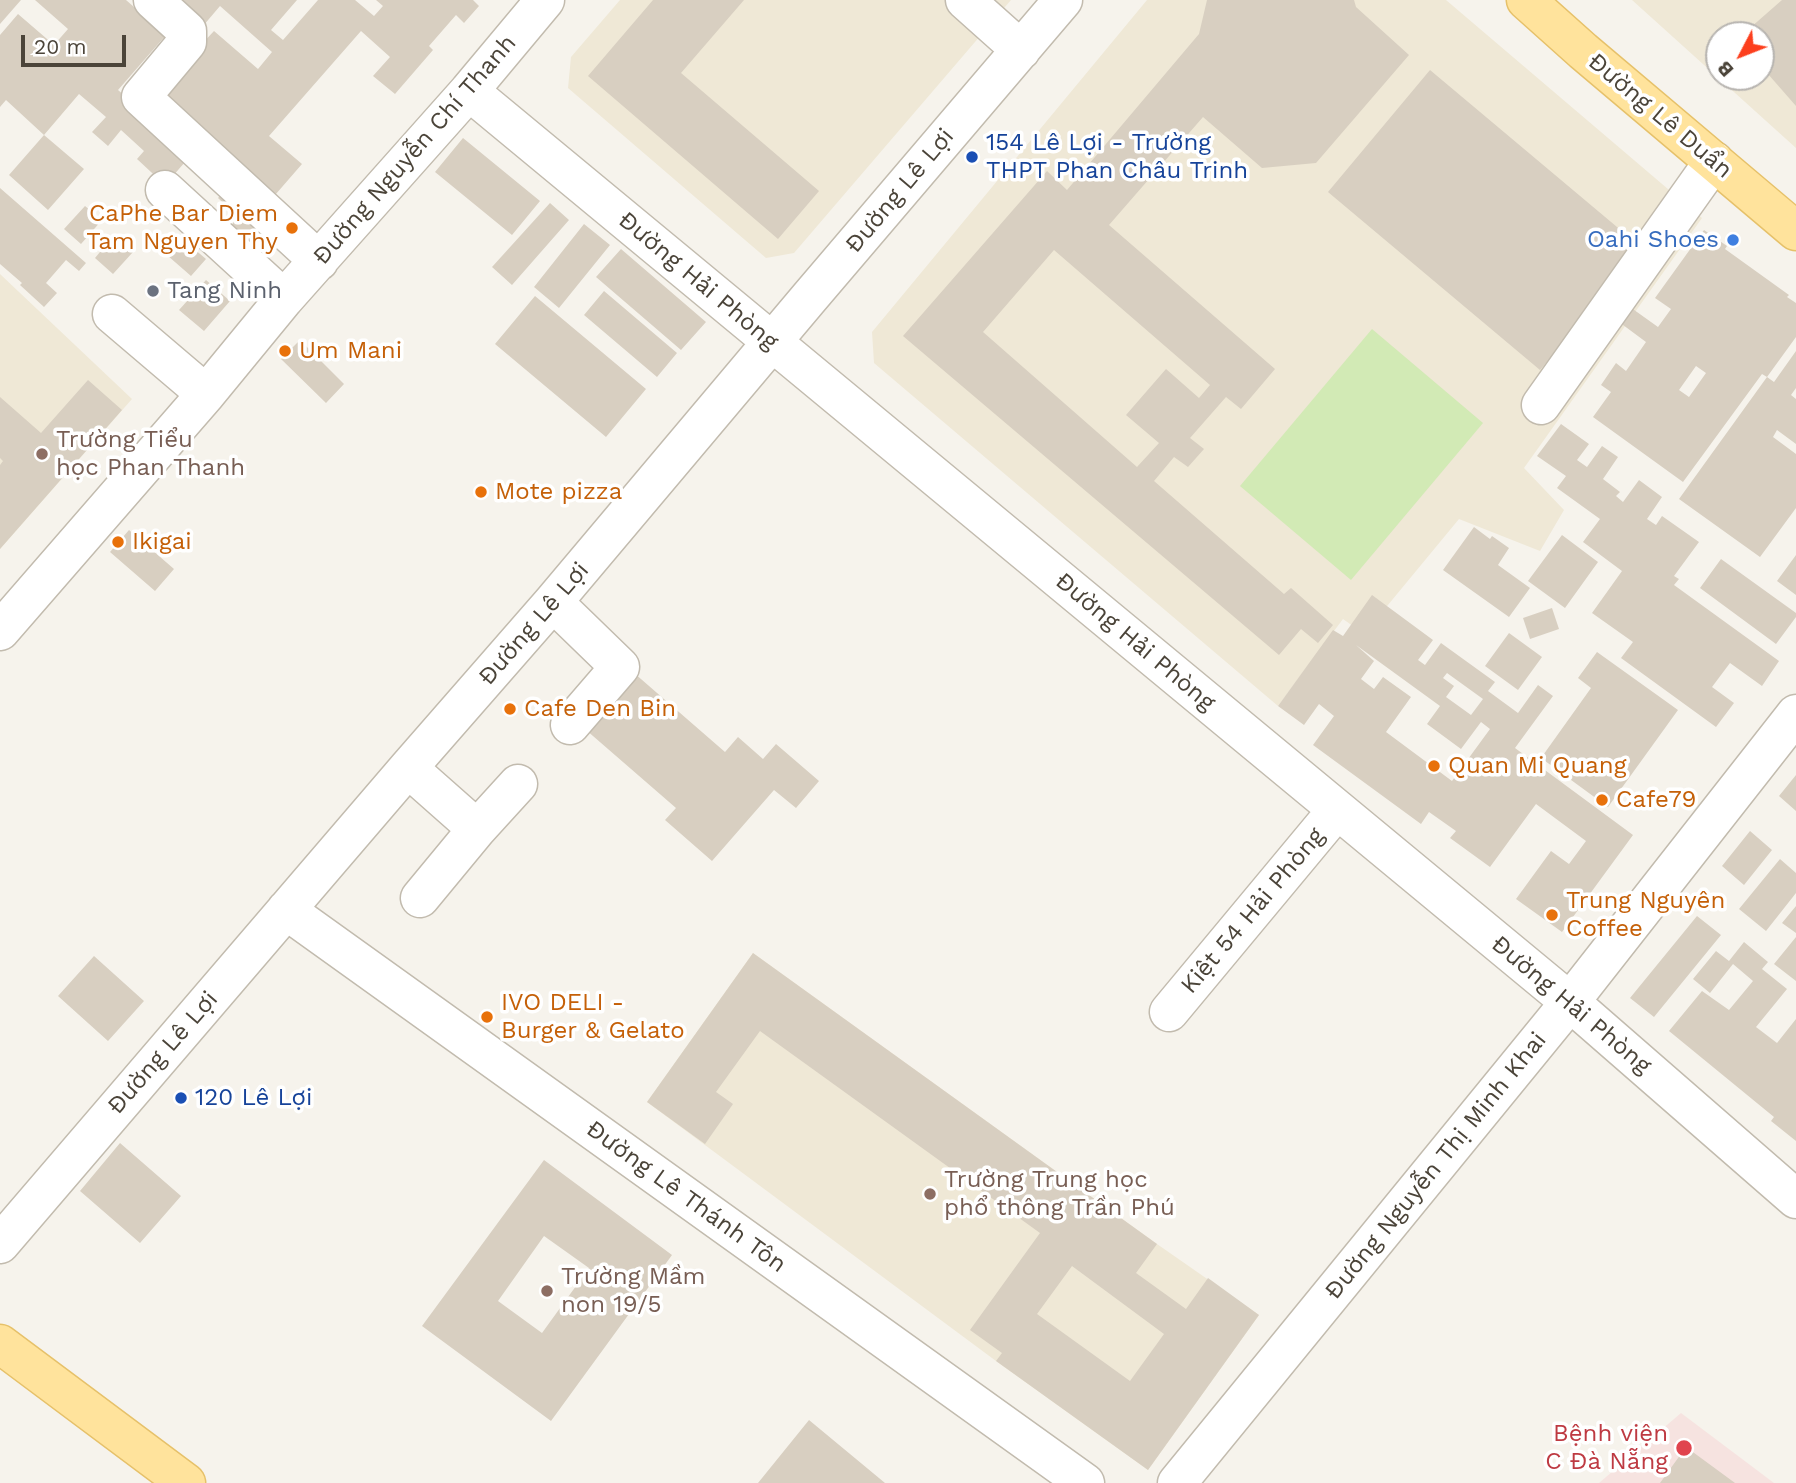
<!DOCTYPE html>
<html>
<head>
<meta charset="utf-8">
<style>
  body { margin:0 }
  #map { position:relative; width:1796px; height:1483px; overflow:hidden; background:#f6f3ec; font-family:"Work Sans",sans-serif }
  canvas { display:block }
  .north { position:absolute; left:1705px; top:21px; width:70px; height:70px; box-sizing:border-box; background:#fff; border:2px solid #b7b4b0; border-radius:50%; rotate:228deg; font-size:19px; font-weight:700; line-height:28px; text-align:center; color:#4b4439 }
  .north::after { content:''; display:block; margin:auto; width:24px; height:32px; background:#fc3f1d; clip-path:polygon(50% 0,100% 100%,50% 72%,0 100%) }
  .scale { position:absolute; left:21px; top:35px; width:105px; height:32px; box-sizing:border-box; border:4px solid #4b4439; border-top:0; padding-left:9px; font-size:21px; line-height:24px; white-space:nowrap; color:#4b4439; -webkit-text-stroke:5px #fff; paint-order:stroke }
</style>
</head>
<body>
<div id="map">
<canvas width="1796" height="1483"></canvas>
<div class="north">B</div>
<div class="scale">20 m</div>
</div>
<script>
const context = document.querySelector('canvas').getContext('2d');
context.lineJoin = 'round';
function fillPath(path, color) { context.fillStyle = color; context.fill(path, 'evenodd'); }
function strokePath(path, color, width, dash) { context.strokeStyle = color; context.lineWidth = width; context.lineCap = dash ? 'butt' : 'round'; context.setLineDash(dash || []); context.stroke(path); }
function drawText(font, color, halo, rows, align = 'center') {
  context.font = font + ' "Work Sans",sans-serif'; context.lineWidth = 7; context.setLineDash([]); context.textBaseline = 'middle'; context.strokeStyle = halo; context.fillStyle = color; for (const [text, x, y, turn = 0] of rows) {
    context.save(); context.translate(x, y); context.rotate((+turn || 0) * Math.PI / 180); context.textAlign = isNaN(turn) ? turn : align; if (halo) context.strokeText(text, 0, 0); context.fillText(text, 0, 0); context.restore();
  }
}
const education = new Path2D(`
  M620,0H1011L794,253L766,258L568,88L571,57Z
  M1147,0H1446L1702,218L1524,468L1564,510L1540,551L1459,519L1364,634L1343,619L1278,706L874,363L872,332Z
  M1632,0H1796V148ZM1719,35H1761V77H1719Z
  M0,274L132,399L0,549Z
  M753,953L1157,1244L1259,1315L1148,1470L996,1361L647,1102Z`);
const medical = new Path2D(`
  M1681,1413L1774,1483H1599Z`);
const green = new Path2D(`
  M1372,329L1483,423L1351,580L1240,486Z`);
const building = new Path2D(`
  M0,0H21L0,24Z
  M35,0H126L166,35L118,90L192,154L165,185L137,159L144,151L121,130L108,146L92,132L106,117L79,94L44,135L6,100L0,107V35L18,14L54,45L68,29Z
  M167,0H297L271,30L283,40L318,0H355L374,16L383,6L376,0H473L479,6L464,23L456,15L429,46L433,50L395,94L373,76L390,57L361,31L269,136L302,164L269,202L154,95L214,31L258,69L272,52L220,6L203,26Z
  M653,0H744L681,73L819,191L778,239L588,76Z
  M1207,0H1354L1356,7L1409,55L1316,163L1262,168L1203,117L1109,225L1275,369L1241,409L1226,397L1190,438L1204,449L1188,467L1174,457L1154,481L1284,594L1291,588L1333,625L1318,643L1301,629L1279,655L903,336L1047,171L1067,190L1199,34ZM1054,250L1210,385L1199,398L1166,369L1126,415L1159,443L1137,467L983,332Z
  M1782,0H1796V106L1761,66V35H1742Z
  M1430,70L1642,248L1540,370L1328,192Z
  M44,135L84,169L48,210L9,175Z
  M463,138L540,201L512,235L435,172Z
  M229,186L273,224L249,253L225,233L238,217L218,198Z
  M0,188L86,263L79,271L66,260L46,283L57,293L44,307L20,285L22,283L0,264Z
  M550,203L569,220L512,285L492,267Z
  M85,206L102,220L81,244L64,229Z
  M584,224L610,245L559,308L534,287Z
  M1704,230L1727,246L1725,249L1789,295L1787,297L1796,303V337L1767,377L1762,374L1683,482L1593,417L1611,392L1601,385L1616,363L1626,371L1646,342L1619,322L1630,307L1658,327L1671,309L1655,298ZM1696,366L1706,373L1689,397L1679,390Z
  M174,232L206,259L191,276L160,249Z
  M114,235L133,252L113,274L95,258Z
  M621,249L706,322L681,350L596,277Z
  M206,280L230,301L204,331L179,310Z
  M604,291L677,353L657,377L584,315Z
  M535,296L646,389L606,437L495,344Z
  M300,340L344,384L326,403L281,359Z
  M1796,351V388L1791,395L1796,399V444L1777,430L1773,437L1796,454V508L1760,557L1679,499L1767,377L1774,382Z
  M88,380L122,410L0,549V465L3,461L0,458V397L41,433Z
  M1561,424L1589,444L1577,460L1587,467L1602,446L1618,457L1603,479L1620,492L1616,496L1623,502L1639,480L1662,497L1647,519L1656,525L1662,516L1699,542L1674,576L1679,579L1674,585L1779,661L1762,686L1730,663L1712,687L1734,703L1716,727L1621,658L1633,642L1592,613L1622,571L1583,542L1600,519L1557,488L1566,476L1537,456Z
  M1474,527L1490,539L1492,536L1509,548L1498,565L1530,588L1509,617L1443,570Z
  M129,530L174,569L155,591L110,552Z
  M1562,535L1598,562L1565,608L1528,581Z
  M1796,555V595L1777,581Z
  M1721,559L1796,613V617L1776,644L1700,588Z
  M1372,595L1433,640L1418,660L1425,665L1441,643L1495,682L1488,691L1518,713L1538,685L1553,696L1515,748L1633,835L1562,932L1516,899L1551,851L1569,864L1586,841L1536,804L1490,867L1450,838L1456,831L1429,812L1421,824L1313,745L1334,716L1319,704L1304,725L1278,706L1333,630L1343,636ZM1356,645L1440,706L1427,724L1461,749L1481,722L1490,729L1452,781L1386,732L1411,697L1383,677L1374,689L1361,679L1374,661ZM1447,673L1483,699L1471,715L1446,697L1454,686L1443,678Z
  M1552,608L1559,629L1530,639L1523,618Z
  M1509,633L1542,657L1518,690L1485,666Z
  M1597,652L1678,710L1608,807L1541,758L1591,688L1578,678Z
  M626,666L725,752L738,737L763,759L776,744L819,781L796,808L774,790L712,861L665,820L676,808L578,723Z
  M1796,775V811L1779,796Z
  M1750,831L1772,850L1744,885L1722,866Z
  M1780,859L1796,873V893L1766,931L1739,909Z
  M1796,906V933L1782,923Z
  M1697,916L1721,935L1654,1017L1630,998Z
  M1796,937V981L1774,964Z
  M1744,942L1768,962L1762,969L1787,989L1756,1027L1777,1043L1796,1019V1141L1771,1121L1774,1117L1669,1031L1702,991L1729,1010L1753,981L1733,964L1710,993L1693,979L1716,951L1729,961Z
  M753,953L1157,1244L1136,1273L1186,1309L1208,1278L1259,1315L1148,1470L996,1361L1002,1353L970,1330L1040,1233L760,1031L716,1092L733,1104L705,1144L647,1102ZM1072,1266L1164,1334L1130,1381L1037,1314Z
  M94,956L144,1001L108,1041L58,996Z
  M120,1143L181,1196L140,1243L80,1191Z
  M544,1160L672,1255L551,1421L422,1326ZM544,1236L589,1268L542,1333L498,1301Z
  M809,1420L885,1483H758Z
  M1686,1447L1735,1483H1660Z`);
const minor = new Path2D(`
  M153,0L187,31V42L141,97L319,261
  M965,0L1021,50
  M469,91L1570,1002L1796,1199
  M165,190L284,299
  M112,314L206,394
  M1541,405L1714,161
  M553,602L620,667L570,725
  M0,631L206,394L284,299L469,91L545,0
  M408,768L477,829
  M420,898L477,829L518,784
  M286,910L1085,1483
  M1169,1012L1337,810
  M0,1244L408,768L553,602L809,298L1063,0
  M1177,1483L1570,1002L1796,714`);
const major = new Path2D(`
  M1526,0L1583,51L1796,231
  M0,1344L186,1483`);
const markers = [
  [972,157,7,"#1a4fb4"],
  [292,228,7,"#e8710a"],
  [1733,240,7,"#3f7fe0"],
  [153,291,7,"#6b7280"],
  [285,351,7,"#e8710a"],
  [42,454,7,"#8d6e63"],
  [481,492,7,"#e8710a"],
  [118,542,7,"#e8710a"],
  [510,709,7,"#e8710a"],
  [1434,766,7,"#e8710a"],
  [1602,800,7,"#e8710a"],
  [1552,915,7,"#e8710a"],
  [487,1017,7,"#e8710a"],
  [181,1098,7,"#1a4fb4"],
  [930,1194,7,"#8d6e63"],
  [547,1291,7,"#8d6e63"],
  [1684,1448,9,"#e0444e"]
];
const streetNames = [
  ["Đường Lê Duẩn",1660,116,40],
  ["Đường Nguyễn Chí Thanh",415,150,-49],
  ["Đường Lê Lợi",900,191,-50],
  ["Đường Hải Phòng",698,281,40],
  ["Đường Lê Lợi",534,624,-49],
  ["Đường Hải Phòng",1135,642,40],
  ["Kiệt 54 Hải Phòng",1253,911,-50],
  ["Đường Hải Phòng",1571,1005,40],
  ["Đường Lê Lợi",163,1053,-49],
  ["Đường Nguyễn Thị Minh Khai",1436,1166,-51],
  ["Đường Lê Thánh Tôn",686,1197,36]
];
const transitNames = [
  ["154 Lê Lợi - Trường",986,143],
  ["THPT Phan Châu Trinh",986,171],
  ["120 Lê Lợi",195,1098]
];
const foodNames = [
  ["CaPhe Bar Diem",278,214,"right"],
  ["Tam Nguyen Thy",278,242,"right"],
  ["Um Mani",299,351],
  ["Mote pizza",495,492],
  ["Ikigai",132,542],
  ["Cafe Den Bin",524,709],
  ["Quan Mi Quang",1448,766],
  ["Cafe79",1616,800],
  ["Trung Nguyên",1566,901],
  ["Coffee",1566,929],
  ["IVO DELI -",501,1003],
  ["Burger & Gelato",501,1031]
];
const shopNames = [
  ["Oahi Shoes",1719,240]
];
const worshipNames = [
  ["Tang Ninh",167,291]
];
const educationNames = [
  ["Trường Tiểu",56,440],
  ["học Phan Thanh",56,468],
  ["Trường Trung học",944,1180],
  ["phổ thông Trần Phú",944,1208],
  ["Trường Mầm",561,1277],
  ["non 19/5",561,1305]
];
const healthNames = [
  ["Bệnh viện",1668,1434],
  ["C Đà Nẵng",1668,1462]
];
fillPath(education, '#efe8d6');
fillPath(medical, '#f6e3e0');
fillPath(green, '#d2eab5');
fillPath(building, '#d8cfc1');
strokePath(minor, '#c2bbae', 41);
strokePath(major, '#e6c16a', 41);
strokePath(minor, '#fff', 38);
strokePath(major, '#ffe39c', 38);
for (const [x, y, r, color] of markers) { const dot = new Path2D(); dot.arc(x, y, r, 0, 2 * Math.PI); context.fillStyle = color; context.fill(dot); strokePath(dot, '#fff', 2.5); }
drawText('24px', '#4b4439', '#fff', streetNames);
drawText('24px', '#164399', '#fff', transitNames, 'left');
drawText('24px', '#c56008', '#fff', foodNames, 'left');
drawText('24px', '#366cbe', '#fff', shopNames, 'right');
drawText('24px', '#5b616d', '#fff', worshipNames, 'left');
drawText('24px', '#785e54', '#fff', educationNames, 'left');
drawText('24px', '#be3a42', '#fff', healthNames, 'right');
</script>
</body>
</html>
